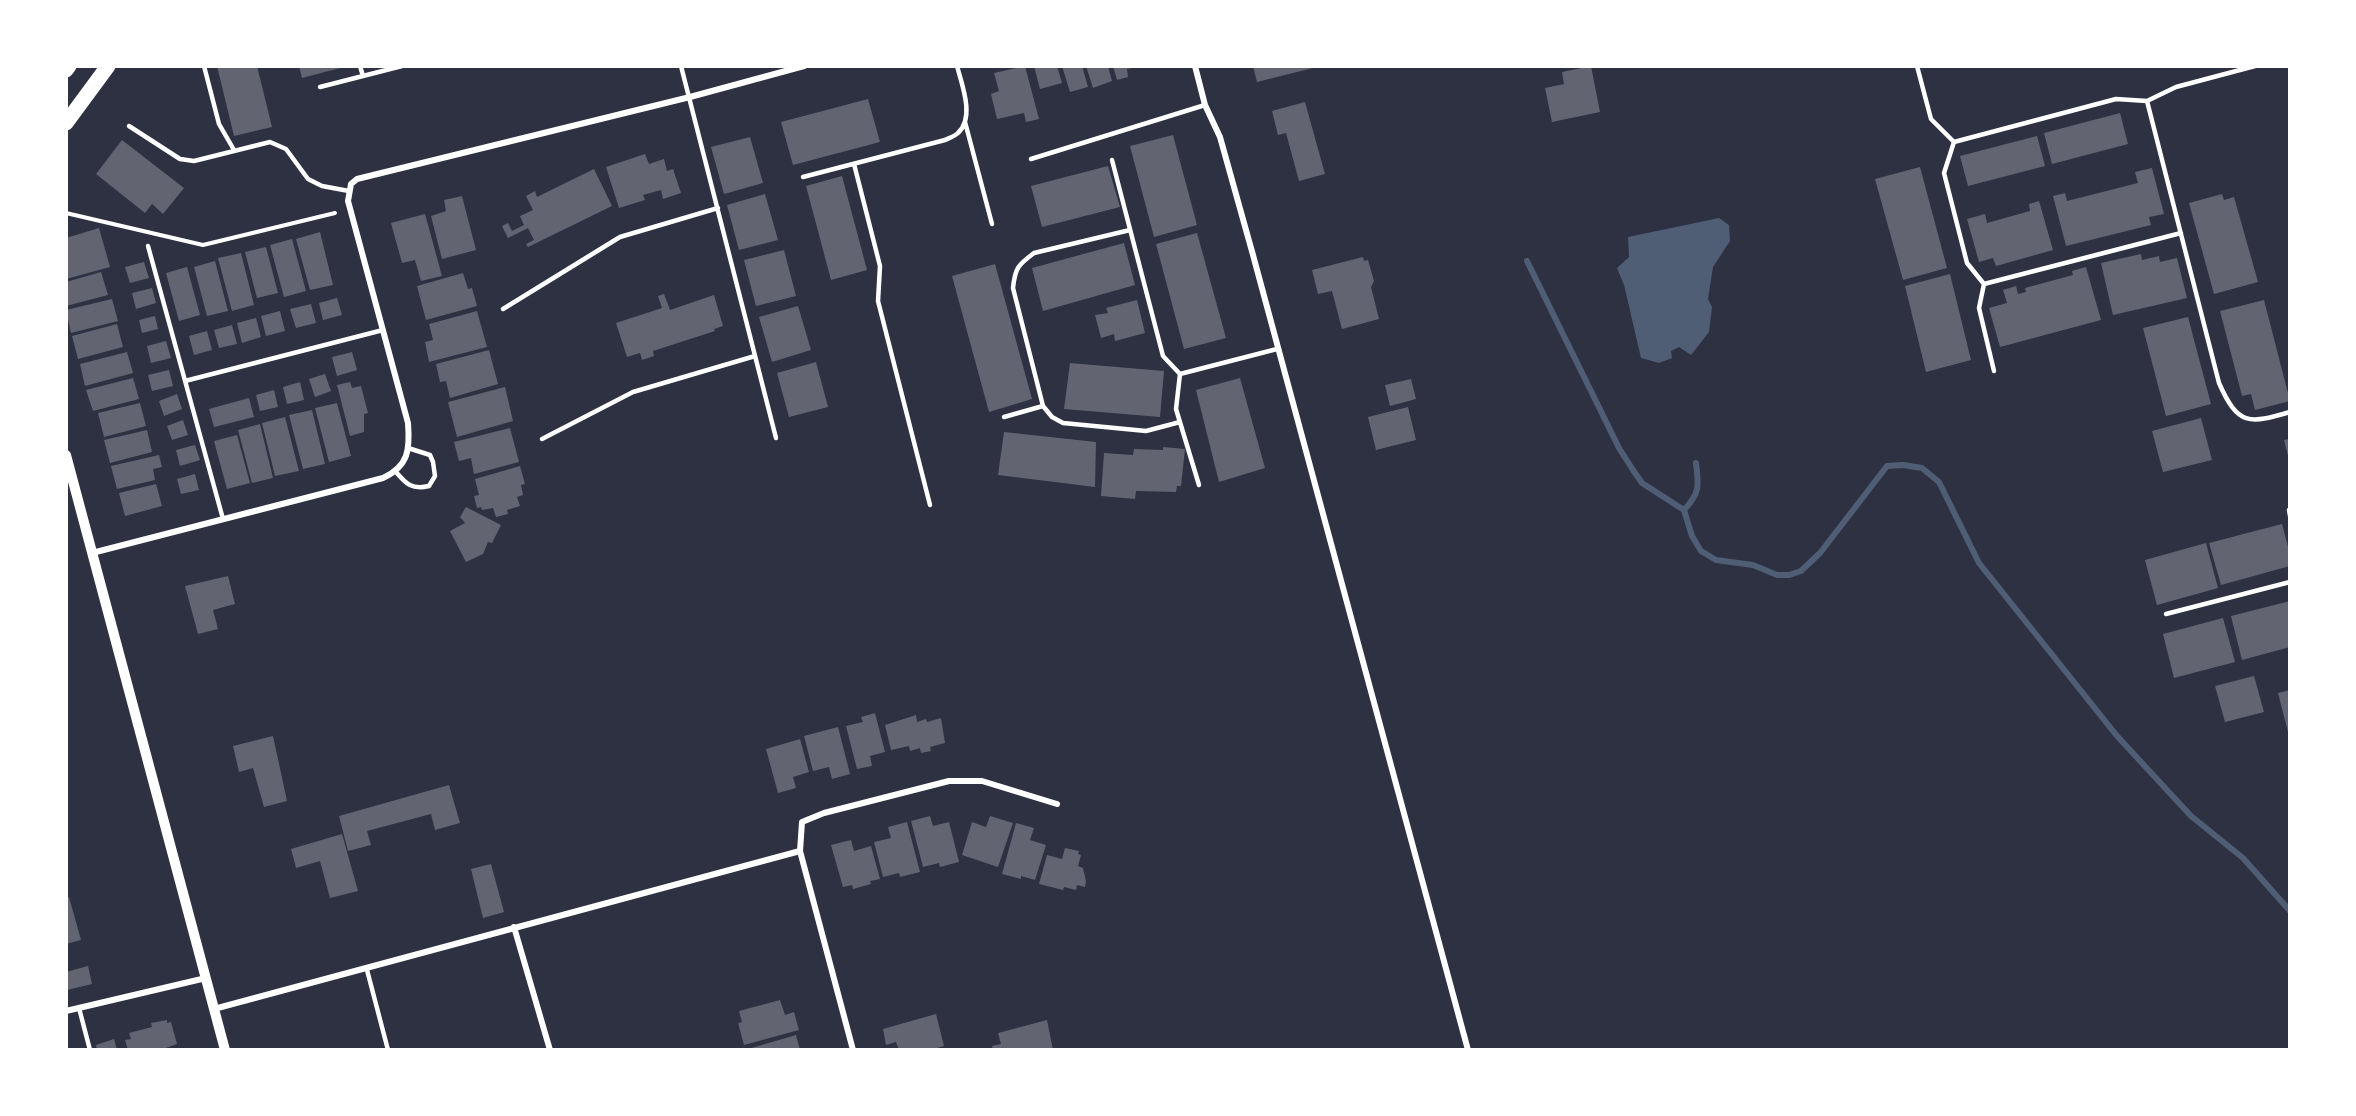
<!DOCTYPE html>
<html>
<head>
<meta charset="utf-8">
<style>
  body { margin:0 }
  #map { position:relative; width:2356px; height:1116px; overflow:hidden; background:#2d3142; font-family:Montserrat,sans-serif }
  canvas { display:block }
  .frame { position:absolute; inset:0; border:68px solid #fff; pointer-events:none }
</style>
</head>
<body>
<div id="map">
<canvas width="2356" height="1116"></canvas>
<div class="frame"></div>
</div>
<script>
const context = document.querySelector('canvas').getContext('2d');
context.lineJoin = 'round';
function fillPath(path, color) { context.fillStyle = color; context.fill(path, 'evenodd'); }
function strokePath(path, color, width, dash) { context.strokeStyle = color; context.lineWidth = width; context.lineCap = dash ? 'butt' : 'round'; context.setLineDash(dash || []); context.stroke(path); }
const water = new Path2D(`
  M1719,218L1729,225L1730,241L1713,267L1708,299L1712,307L1709,332L1691,355L1679,347L1671,351L1672,358L1659,363L1641,358L1624,285L1617,268L1629,257L1628,237Z`);
const stream = new Path2D(`
  M1527,261L1619,448L1633,470L1642,483L1684,510L1692,536L1701,551L1716,560L1753,565L1777,575H1789L1801,571L1820,553L1887,466L1903,465L1922,468L1939,482L1979,563L2117,736L2191,816L2243,858L2290,911
  M1684,510C1700,493 1699,486 1696,463`);
const building = new Path2D(`
  M217,66H257L272,127L234,136Z
  M299,66H344V67L302,78Z
  M1025,66L1039,119L1026,122L1024,113L997,119L991,94L999,91L994,73Z
  M1034,66H1057L1062,83L1040,89Z
  M1062,66H1082L1088,87L1070,92Z
  M1086,66H1108L1112,81L1093,88Z
  M1113,66H1136V67L1127,69L1128,77L1117,80Z
  M1253,66H1316L1317,67L1257,82Z
  M1591,66L1600,112L1552,122L1545,88L1564,84L1562,72Z
  M868,99L880,142L793,165L781,122Z
  M1305,102L1325,174L1299,181L1286,133L1278,135L1272,111Z
  M2120,113L2128,144L2052,164L2044,133Z
  M1173,135L1197,225L1154,237L1130,146Z
  M2037,136L2045,166L1968,186L1960,156Z
  M750,137L763,183L724,194L711,147Z
  M122,140L184,188L163,214L152,204L145,213L96,174Z
  M645,154L649,164L664,159L667,171L673,169L681,193L663,199L661,190L643,195L645,200L619,208L606,167Z
  M1108,166L1120,207L1042,227L1031,186Z
  M1920,167L1947,268L1903,280L1875,179Z
  M2152,168L2164,214L2149,217L2151,225L2066,246L2053,196L2065,193L2067,201L2138,183L2135,172Z
  M594,169L612,206L528,247L526,244L534,240L528,228L508,238L502,226L508,223L512,231L524,225L520,216L533,210L526,196L535,191L537,197Z
  M842,176L867,270L831,280L806,186Z
  M765,194L778,240L739,250L727,205Z
  M2222,194L2224,200L2234,197L2258,282L2214,294L2189,203Z
  M462,196L476,250L442,259L431,216L446,211L444,200Z
  M2039,201L2053,250L1996,266L1993,258L1979,262L1967,219L1985,214L1987,223L2030,211L2029,204Z
  M425,214L442,276L421,281L415,260L402,263L391,223Z
  M99,228L110,267L66,279V238Z
  M320,232L333,285L310,290L296,239Z
  M1197,233L1226,338L1184,349L1156,244Z
  M292,239L306,291L284,297L270,245Z
  M1124,243L1135,285L1043,311L1032,268Z
  M266,247L278,293L257,298L245,252Z
  M784,250L796,296L756,306L744,260Z
  M241,253L254,305L232,311L218,258Z
  M2141,254L2142,260L2159,256L2160,262L2177,258L2187,298L2113,315L2101,263Z
  M1363,257L1364,261L1368,260L1374,281L1371,287L1379,319L1342,329L1332,291L1318,294L1312,270Z
  M215,261L228,311L207,316L194,267Z
  M144,262L149,278L130,283L125,267Z
  M995,264L1032,399L989,412L952,276Z
  M187,267L200,315L179,321L166,273Z
  M2086,267L2101,320L2000,347L1989,308L2007,303L2003,290L2016,286L2018,294L2026,292L2025,288L2073,275L2072,271Z
  M101,272L108,295L66,306V282Z
  M463,273L468,289L472,288L477,306L426,320L417,286Z
  M1950,274L1971,360L1926,372L1905,286Z
  M152,288L156,303L136,309L132,293Z
  M664,294L670,310L714,295L723,326L714,329L715,331L653,351L654,356L642,360L640,353L627,357L616,323L662,308L658,296Z
  M337,298L342,315L323,320L319,303Z
  M112,299L118,321L71,333L66,310Z
  M1137,300L1145,333L1115,341L1114,334L1101,338L1095,315L1108,313L1106,308Z
  M2264,300L2290,401L2255,410L2251,394L2242,396L2220,311Z
  M311,304L316,323L296,328L290,309Z
  M798,306L811,350L772,362L759,317Z
  M280,311L285,331L266,336L261,316Z
  M477,311L487,347L429,362L425,342L433,340L429,324Z
  M155,316L158,329L142,333L139,320Z
  M2188,317L2211,404L2166,416L2143,328Z
  M256,318L261,337L242,343L237,323Z
  M117,324L123,347L78,359L72,336Z
  M232,325L237,344L219,348L214,330Z
  M207,331L212,350L194,355L189,336Z
  M166,341L171,358L151,363L147,346Z
  M489,350L498,384L450,398L446,381L440,382L436,364Z
  M127,352L133,373L85,386L80,364Z
  M352,352L357,370L337,376L332,357Z
  M816,362L828,407L789,417L777,373Z
  M1070,363L1164,371L1160,417L1064,409Z
  M169,370L173,386L152,391L148,375Z
  M325,374L331,391L315,397L309,379Z
  M133,378L139,399L93,411L86,390Z
  M1240,378L1265,468L1219,482L1196,390Z
  M1411,379L1416,399L1390,406L1385,385Z
  M300,382L304,400L287,404L283,387Z
  M350,382L352,388L361,386L368,413L364,414V432L350,436L337,385Z
  M505,387L513,421L457,437L448,402Z
  M274,390L278,407L260,411L256,395Z
  M177,394L182,409L164,416L159,401Z
  M249,398L254,417L214,427L209,409Z
  M140,403L146,426L104,437L98,413Z
  M337,403L351,456L329,462L315,408Z
  M1408,407L1416,440L1376,450L1368,417Z
  M312,410L325,464L303,469L289,415Z
  M285,417L299,471L275,476L262,423Z
  M2201,418L2212,460L2163,472L2152,431Z
  M183,420L188,435L172,440L167,426Z
  M260,424L273,478L252,483L238,430Z
  M510,428L519,462L474,474L471,458L459,461L454,442Z
  M147,430L152,452L110,463L104,440Z
  M1004,432L1096,442L1095,487L998,475Z
  M237,435L250,483L227,489L214,441Z
  M2290,439V460H2289L2284,440Z
  M195,445L200,460L180,466L176,450Z
  M1163,447L1185,449L1181,486H1177L1176,492L1136,491L1135,499L1101,496L1104,453L1133,455L1134,449L1163,450Z
  M159,455L162,467L153,469L155,480L117,489L111,466Z
  M520,466L525,484L521,485L523,495L517,497L520,506L507,510L508,514L496,517L493,508L482,510L481,507L477,508L474,496L479,495L475,479Z
  M195,474L199,490L181,494L177,479Z
  M156,484L162,506L125,516L119,493Z
  M466,507L501,525L492,543L488,542L483,554L466,562L450,531L465,523L460,517Z
  M2282,524L2290,554V566L2221,585L2209,543Z
  M2206,543L2218,588L2157,605L2145,560Z
  M228,576L235,604L213,610L218,629L198,634L185,586Z
  M2290,601V647L2242,660L2231,616Z
  M2223,618L2235,662L2174,678L2163,634Z
  M2254,676L2264,712L2225,722L2215,686Z
  M2290,690V736H2289L2278,693Z
  M875,713L885,752L870,756L872,766L857,769L846,726L863,722L861,717Z
  M916,715L917,722L926,719L927,722L941,718L945,743L930,747L931,751L921,753L920,748L910,751L909,746L891,750L885,725Z
  M838,727L850,774L832,779L829,767L813,771L804,736Z
  M273,736L287,801L264,807L253,768L239,772L233,746Z
  M800,739L809,772L793,777L796,788L778,793L766,749Z
  M449,785L460,823L435,830L431,814L367,831L371,845L348,851L339,816Z
  M930,816L933,826L949,822L959,862L940,867L939,863L923,867L911,821Z
  M990,816L1013,823L998,867L962,855L972,822L986,827Z
  M907,822L920,872L900,877L899,873L883,877L874,842L891,838L888,827Z
  M1016,823L1034,828L1030,840L1046,845L1035,880L1021,876V879L1002,874Z
  M342,834L358,891L330,898L320,861L296,868L291,849Z
  M851,840L854,851L871,846L880,879L870,881L871,884L853,889L852,885L843,887L831,845Z
  M1065,848L1079,851L1078,854L1081,855L1078,866L1083,868L1086,881L1085,887L1077,885L1076,890L1064,887L1063,890L1039,884L1047,855L1062,859Z
  M491,864L504,912L483,918L471,869Z
  M69,897L81,940L66,944V898Z
  M88,966L92,984L67,990L66,972Z
  M780,1000L785,1015L794,1012L799,1030L744,1045L738,1023L742,1022L739,1011Z
  M936,1014L944,1046L930,1050H899L896,1042L886,1045L883,1029Z
  M167,1020V1023L171,1022L177,1044L160,1050H128L125,1040L131,1039L129,1033L152,1027L151,1023Z
  M1047,1020L1053,1050H993L992,1046L1001,1044L998,1033Z
  M796,1035L800,1050H748V1049Z
  M114,1039L117,1050H97L96,1045Z`);
const path = new Path2D(`
  M66,213L203,245L335,213`);
const service = new Path2D(`
  M204,66L219,124L234,150
  M360,66L363,76
  M681,66L776,438
  M1917,66L1931,119L1954,142L1944,173L1967,263L1984,284L1979,308L1994,371
  M320,87L402,66
  M2147,101L2219,383C2238,426 2249,424 2290,412
  M965,122L992,224
  M129,126L180,159L194,161L270,142L286,149L308,179L322,186L349,191
  M1954,142L2116,99L2147,101L2176,87L2255,66
  M1031,159L1205,105
  M1112,160L1163,356L1180,374L1277,349
  M854,164L880,266L878,301L930,505
  M803,177L945,140C949,138 955,136 958,133C975,117 962,85 957,66
  M1130,230L1034,253C1018,265 1015,268 1013,288L1043,406L1052,417L1063,423L1146,431L1180,422
  M148,246L223,519
  M1984,284L2181,233
  M503,309L620,237L718,208
  M1180,374L1176,409L1199,485
  M185,381L383,330
  M1004,417L1043,406
  M542,439L633,392L755,356
  M396,472C406,484 412,490 429,486L435,476L433,462L430,455L408,448
  M2289,510L2290,516
  M2166,614L2290,582
  M367,970L388,1050
  M79,1008L90,1050`);
const minor = new Path2D(`
  M1195,66L1205,105L1220,137L1253,255L1468,1050
  M92,553L383,478C409,466 410,449 408,423L348,201L351,184L357,179L690,97L804,66
  M514,927L550,1050
  M214,1009L800,851
  M66,1011L206,978
  M853,1050L800,851L802,822L824,813L949,781H982L1057,804`);
const tertiary = new Path2D(`
  M66,455L225,1050`);
const primary = new Path2D(`
  M66,70L69,66
  M66,123L108,66`);
fillPath(water, '#4f5d75');
strokePath(stream, '#4f5d75', 6);
fillPath(building, '#626471');
strokePath(path, '#fff', 4);
strokePath(service, '#fff', 4.5);
strokePath(minor, '#fff', 6);
strokePath(tertiary, '#fff', 10);
strokePath(primary, '#fff', 15);
</script>
</body>
</html>
